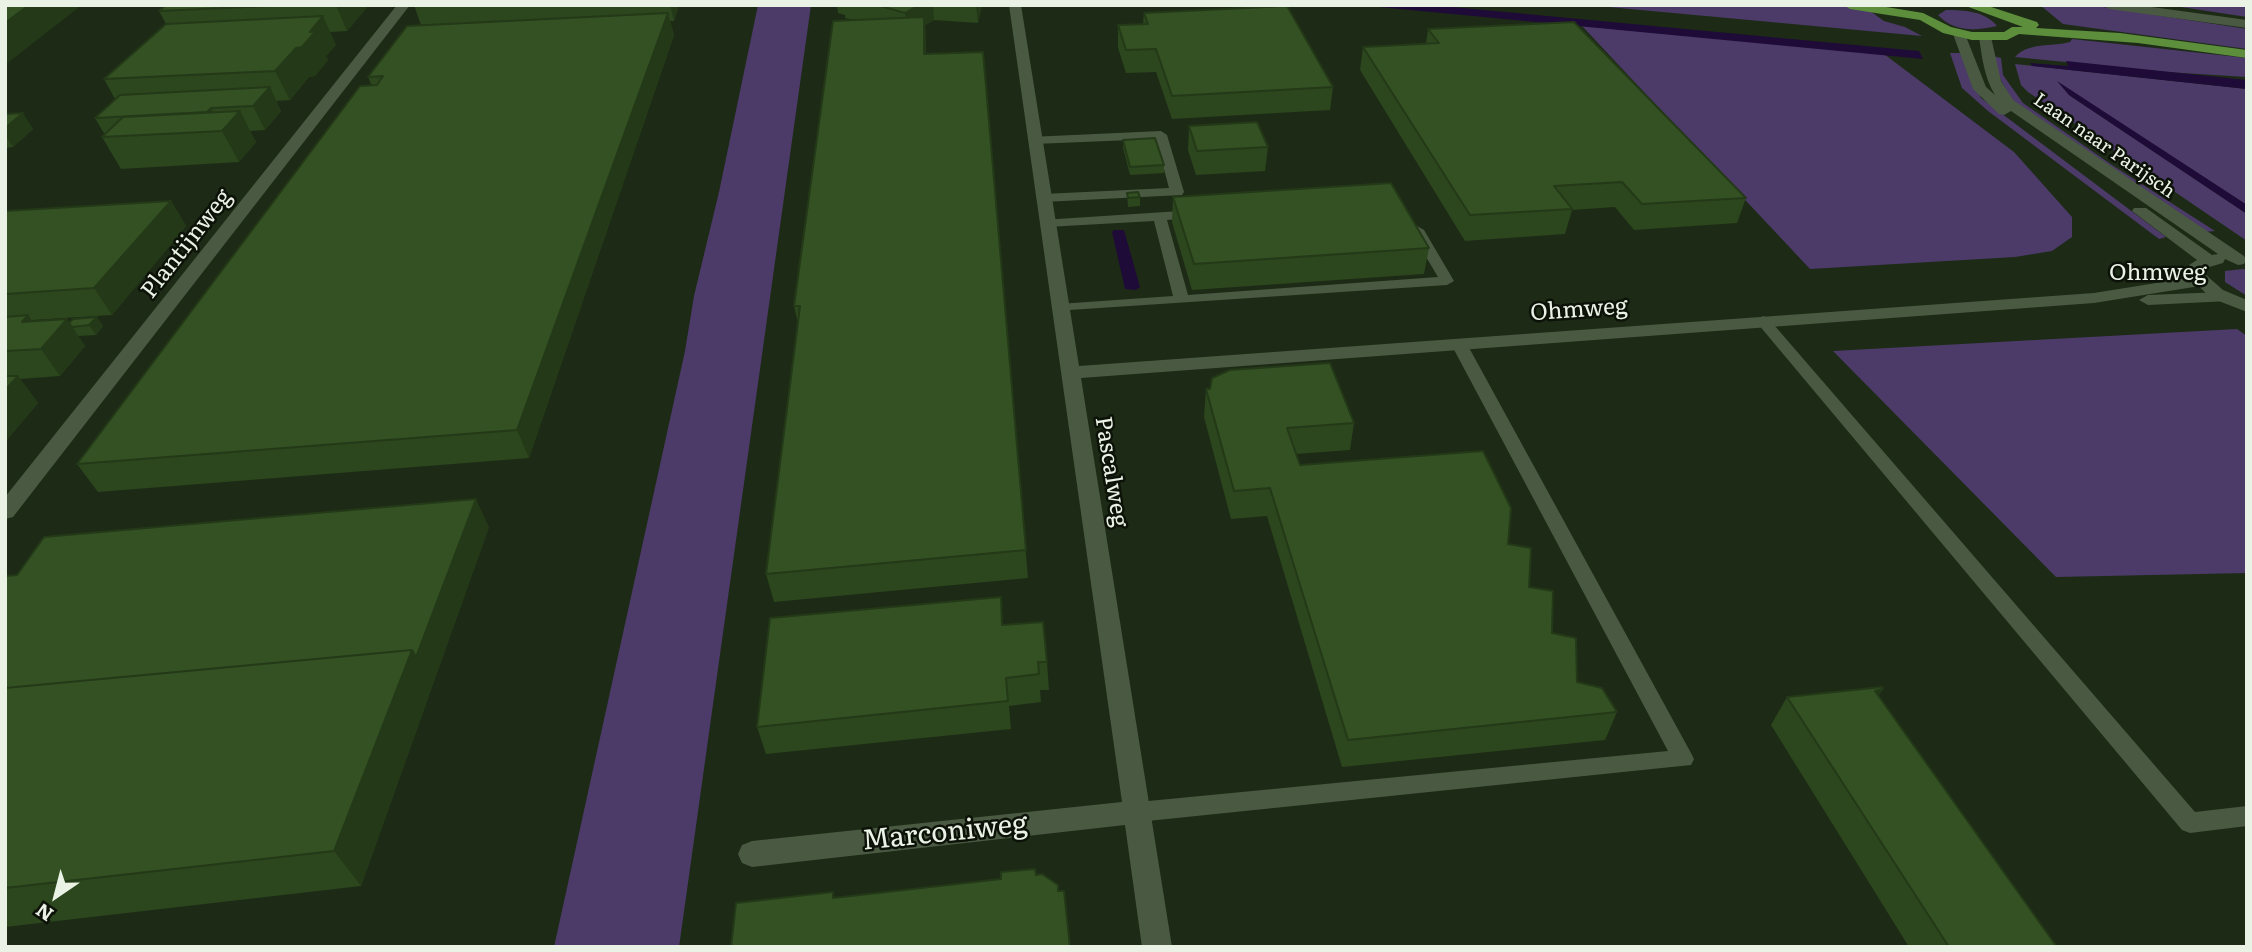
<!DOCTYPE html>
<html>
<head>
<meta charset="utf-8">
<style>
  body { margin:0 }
  #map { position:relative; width:2252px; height:952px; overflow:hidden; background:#1d2b16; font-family:Literata,serif }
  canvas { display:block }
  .frame { position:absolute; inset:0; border:7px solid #e9f2e4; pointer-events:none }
  .north { position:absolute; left:21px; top:861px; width:70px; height:70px; -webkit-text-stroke:5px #0c1208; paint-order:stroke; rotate:215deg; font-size:19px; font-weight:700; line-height:28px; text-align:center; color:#e9f2e4 }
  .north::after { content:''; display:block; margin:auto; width:24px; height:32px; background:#e9f2e4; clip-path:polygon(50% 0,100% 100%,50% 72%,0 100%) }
</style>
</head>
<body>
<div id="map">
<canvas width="2252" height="952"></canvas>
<div class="frame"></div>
<div class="north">N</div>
</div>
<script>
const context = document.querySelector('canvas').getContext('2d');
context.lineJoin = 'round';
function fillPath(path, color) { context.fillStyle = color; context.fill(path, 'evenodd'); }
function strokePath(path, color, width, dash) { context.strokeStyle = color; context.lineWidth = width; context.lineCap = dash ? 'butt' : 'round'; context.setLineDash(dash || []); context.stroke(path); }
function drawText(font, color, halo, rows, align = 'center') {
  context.font = font + ' Literata,serif'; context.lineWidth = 5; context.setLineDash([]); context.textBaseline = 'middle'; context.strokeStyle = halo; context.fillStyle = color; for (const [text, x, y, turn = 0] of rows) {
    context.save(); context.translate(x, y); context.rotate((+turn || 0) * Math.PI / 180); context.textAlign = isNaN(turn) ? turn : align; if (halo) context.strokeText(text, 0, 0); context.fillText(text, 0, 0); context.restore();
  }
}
const green = new Path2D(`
  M758,5H811L679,947H554L685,351L694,296L719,192Z
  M1587,5H1838L1870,11L1884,21L1905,27L1922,36Z
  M2040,5H2090L2247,29V49L2063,24Z
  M2168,5H2247V17Z
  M1946,10C1964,10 1985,11 1997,26C1975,31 1954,32 1938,15Z
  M1582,26L1884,54L2014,152L2072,217V237L2052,251L2015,257L1810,269Z
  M2072,39L2247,58V77L2166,72L2015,57C2028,42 2052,47 2070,42Z
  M1950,53H1960L1981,98L2166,237L2159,239L1988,111L1962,88Z
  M1993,56L2001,58L2003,75L2023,103L2112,165L2215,231L2204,232L2013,102L1998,75Z
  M2015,64L2247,89V205L2059,83L2069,95L2247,214V241L2028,92L2021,85Z
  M2243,269L2247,270V296L2225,282V271Z
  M2237,329L2247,336V573L2056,577L1833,351Z`);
const water = new Path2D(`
  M1358,5H1431L1919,51L1923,59Z
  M2066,61L2247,80V89L2032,66L2030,63L2068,66Z
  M2057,81L2247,205V214L2069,95Z
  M1114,230H1124L1140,287L1136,290L1125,289L1112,232Z`);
const lane = new Path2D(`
  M1161,131L1167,135L1184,192L1182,195L1043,202L1036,198L1043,194L1169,188L1156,139L1034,144L1028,140L1030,137Z
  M1196,210L1203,214L1201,217L1167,220L1188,295L1438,277L1410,230L1417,226L1424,230L1454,281L1447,285L1054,311L1052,308L1059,304L1173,296L1154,221L1047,227L1040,223L1042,220Z
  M1763,316L1768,318L2195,812L2247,806V826L2190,833L2182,830L1758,324L1755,321Z
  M1459,339L1467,344L1691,753L1694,759L1691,765L1138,822L1130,819L1127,812L1130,805L1138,802L1668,751L1451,344Z`);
const street = new Path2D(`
  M397,5H410L13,517L5,519V497Z
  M1009,5H1021L1079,366L2094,293L2200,276L2209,281L2200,286L2094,303L1081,378L1172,947H1142L1125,825L752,867L742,863L738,854L742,845L752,841L1122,802Z
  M2103,5H2137L2247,20V28L2109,9Z
  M2223,292L2229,293L2232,297L2229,301L2148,305L2139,300L2148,295Z`);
const secondary = new Path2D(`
  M1959,30L1965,34L1986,87L1995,95C1984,77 1982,57 1979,37L1985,33L1991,37L2001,81L2013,100L2244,256L2246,260L2244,264L2238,265L2225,259L2223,263L2206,268V275L2223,290L2247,300V312L2211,298L2188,276L2189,265L2197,260L2132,211L2134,208H2146L2212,255L2218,254L2011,111L2004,115L1999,114L1973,89L1953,34Z`);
const primary = new Path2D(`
  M1844,5H1874L1923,13L1951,27L1972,32H2004L2012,27H2023L1963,5H1985L2037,22L2039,25L2036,28L2120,33L2247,50V58L2138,43L2019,34L2007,40H1972L1943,33L1920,20L1850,9Z`);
const wall = new Path2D(`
  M166,5H375L368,6L347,31L330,32L336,45L326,56L328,60L315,76L309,77L290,100L276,101L281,111L265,130L250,131L256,142L239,162L121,169L102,137L105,135L95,118L115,99L104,79L166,24L159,11Z
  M414,5H679L674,21H670L674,35L529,458L98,492L77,464L372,86L368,77L421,25Z
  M837,5H982L978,23L934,20L925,25L926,54L983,52L1028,578L774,602L766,574L798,324L794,306L855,20L845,18V15L838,13Z
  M1144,13L1333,87L1330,110L1172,119L1156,72L1126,73L1118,48V25L1143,24Z
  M1428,29L1746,198L1737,223L1634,230L1615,207L1572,210L1565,234L1465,241L1360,70L1363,47L1426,44Z
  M5,114L33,129L13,147L5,148Z
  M1189,126L1268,147L1265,171L1196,175L1188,150Z
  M1123,140L1164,165V173L1130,175L1123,148Z
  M1127,193L1140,197V206L1128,207Z
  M1173,197L1429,248L1424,274L1192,290L1172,222Z
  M171,201L186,226L112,315L32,320L33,321L69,323L97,317L103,326L96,335L78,336L85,346L60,376L20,379L38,403L5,442V211Z
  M1206,389L1354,423L1350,450L1296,454L1300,465L1508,544L1577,682L1617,712L1605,740L1342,767L1267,516L1231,519L1204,417Z
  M489,527L361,886L5,927V576Z
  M1003,625L1047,662L1049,690H1040L1041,702L1009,706L1011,729L766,754L757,727Z
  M1878,696L2057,947H1909L1771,725L1787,697Z`);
const shadedWall = new Path2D(`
  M29,5H76L78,8L5,65V23Z
  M336,5H368V6L347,31Z
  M670,5H679L674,21Z
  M919,5H933L934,20L925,25L926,39L927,77L908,35L905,13Z
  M976,5H982L978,23Z
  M668,13L674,35L529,458L517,430Z
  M323,16L336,45L326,56L328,60L315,76L309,77L290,100L275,71Z
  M270,87L281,111L265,130L253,106Z
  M211,108L223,130L240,111L256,142L239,162L222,131L207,112Z
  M23,113L33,129L13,147L5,135V128Z
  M171,201L186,226L112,315L94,288Z
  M28,315L47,341L67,319L85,346L60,376L22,322Z
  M97,317L103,326L96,335L89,325Z
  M18,376L38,403L5,442V390Z
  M476,499L489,527L361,886L334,851L412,650Z
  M1883,689L1865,717L1875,691Z`);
const building = new Path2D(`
  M5,5H29L5,23Z
  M166,5H290L159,11Z
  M877,5H919L905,13Z
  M1287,6L1333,87L1172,96L1156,49L1126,50L1118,25L1148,24L1144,13Z
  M668,13L517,430L77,464L360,86L377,85L383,76L368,77L407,26Z
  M323,16L310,32L316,31L302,47L296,48L275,71L104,79L166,24Z
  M924,17V54L983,52L1026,550L766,574L800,306H794L833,21Z
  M1574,22L1746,198L1642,204L1622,182L1554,186L1572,209L1470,215L1363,47L1439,43L1428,29Z
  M270,87L253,106L211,108L207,112L95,118L120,95Z
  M240,111L222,131L102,137L123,117Z
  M23,113L5,128V114Z
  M1257,122L1268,147L1197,151L1189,126Z
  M1155,138L1164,165L1130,167L1123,140Z
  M1391,183L1429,248L1194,264L1173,197Z
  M1138,192L1140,197L1128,198L1127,193Z
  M171,201L94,288L5,294V211Z
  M28,315L22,322L67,319L41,349L5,351V317Z
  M97,317L89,325L72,327L69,323L73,319Z
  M1330,363L1354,423L1287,428L1300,465L1483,451L1511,508L1508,544L1531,548L1529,587L1553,591L1552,633L1576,638L1577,682L1602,688L1617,712L1348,740L1270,488L1234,491L1206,389H1210L1212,378L1230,370Z
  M5,376H18L5,390Z
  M476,499L416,657L412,650L5,688V576L17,575L44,537Z
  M1001,597L1002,625L1043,622L1047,662H1038L1039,674L1006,678L1008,701L757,727L770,618Z
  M412,650L334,851L5,888V688Z
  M1882,687L1883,689L1875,691L2057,947H1949L1787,697Z
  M1035,869L1036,875L1042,874L1058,885V891H1064L1070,947H731L736,903L833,892V898L1001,879V872Z`);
const farStreetnames = [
  ["Laan naar Parijsch",2104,146,35]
];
const streetNames = [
  ["Plantijnweg",187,244,-52],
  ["Ohmweg",2158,273],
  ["Ohmweg",1579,310,-4],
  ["Pascalweg",1111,472,81]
];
const nearStreetnames = [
  ["Marconiweg",945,833,-6]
];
fillPath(green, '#4c3a69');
fillPath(water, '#1f0b37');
fillPath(lane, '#4a5942');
fillPath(street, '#4a5942');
fillPath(secondary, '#4a5942');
fillPath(primary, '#5c8e3c');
fillPath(wall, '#2c461d');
fillPath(shadedWall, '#243918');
fillPath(building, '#335122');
strokePath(building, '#243918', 2);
drawText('19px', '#e9f2e4', '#0c1208', farStreetnames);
drawText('23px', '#e9f2e4', '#0c1208', streetNames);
drawText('28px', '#e9f2e4', '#0c1208', nearStreetnames);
</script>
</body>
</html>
